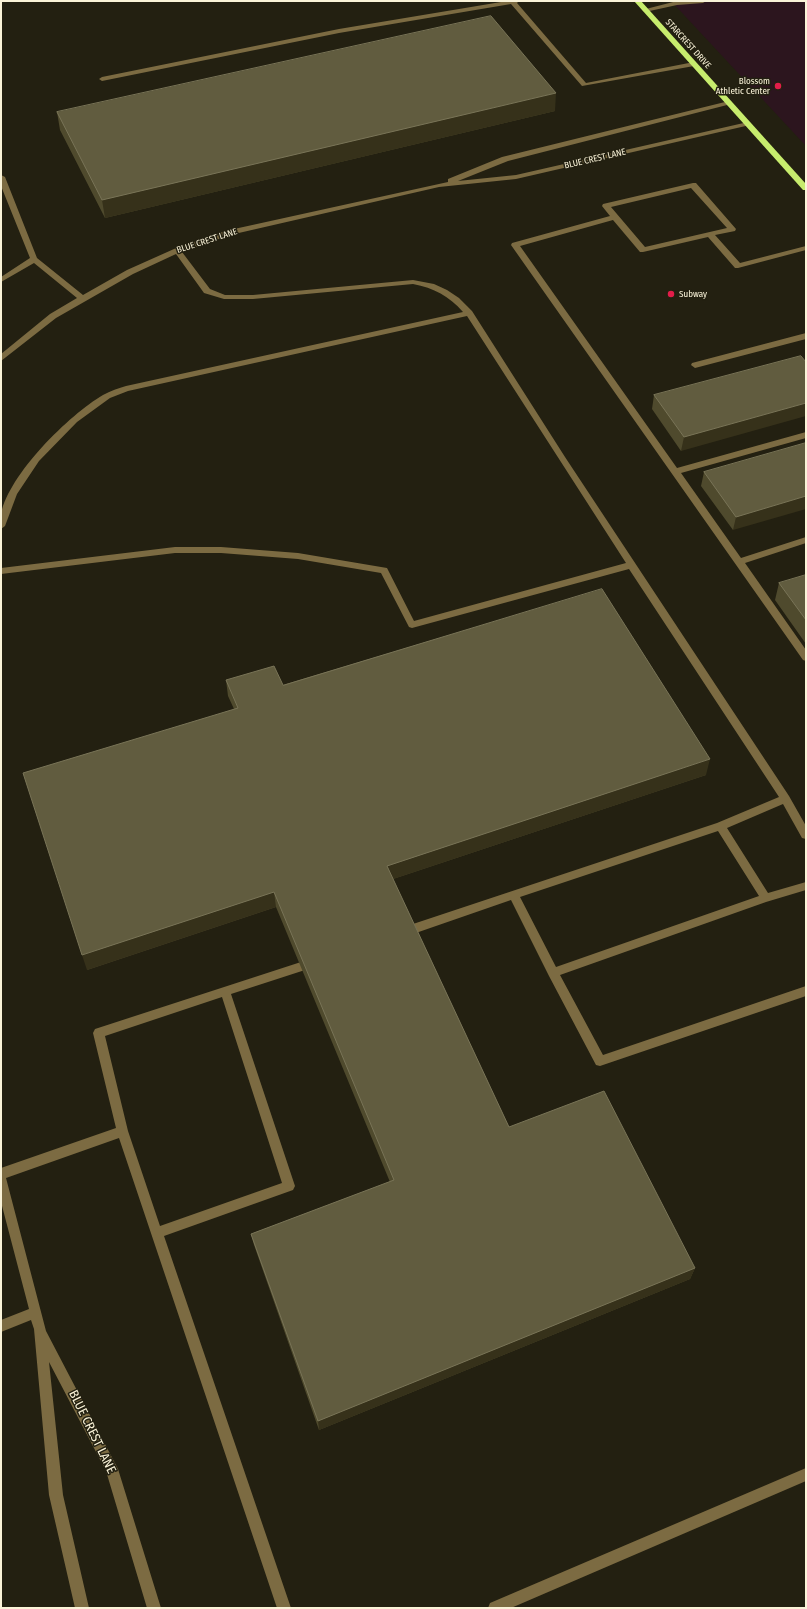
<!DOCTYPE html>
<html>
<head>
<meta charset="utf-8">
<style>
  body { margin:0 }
  #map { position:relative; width:807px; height:1609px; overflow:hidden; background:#232011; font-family:"Fira Sans Condensed",sans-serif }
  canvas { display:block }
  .frame { position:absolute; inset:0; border:2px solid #faf3d8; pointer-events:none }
</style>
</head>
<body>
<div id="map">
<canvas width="807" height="1609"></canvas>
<div class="frame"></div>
</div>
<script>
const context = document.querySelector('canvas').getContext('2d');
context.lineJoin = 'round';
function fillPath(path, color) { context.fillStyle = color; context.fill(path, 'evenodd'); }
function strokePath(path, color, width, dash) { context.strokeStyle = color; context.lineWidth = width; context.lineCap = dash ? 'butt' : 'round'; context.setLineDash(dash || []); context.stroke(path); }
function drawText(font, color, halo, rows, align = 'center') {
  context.font = font + ' "Fira Sans Condensed",sans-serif'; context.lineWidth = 3; context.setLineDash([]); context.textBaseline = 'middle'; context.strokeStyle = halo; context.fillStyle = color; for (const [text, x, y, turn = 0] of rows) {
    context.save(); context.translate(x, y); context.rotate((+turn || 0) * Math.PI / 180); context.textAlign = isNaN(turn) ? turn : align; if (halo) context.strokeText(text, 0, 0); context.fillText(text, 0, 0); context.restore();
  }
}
const green = new Path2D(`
  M671,1H806V146Z`);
const minor = new Path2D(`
  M507,1H519L517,3L586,83L694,62L697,64L694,66L582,86L511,4L339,33L102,81L99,79L102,77L339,29Z
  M677,1H706L703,3L677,5L645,12L642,10Z
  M729,101L731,102V104L508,161L458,181L516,175L748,122L750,123V125L516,179L439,187L230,235L182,252L210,289L225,295H253L413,280L434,284L447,290L459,298L472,311L565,457L789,796L806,826V839L802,838L783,804L727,828L768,893L806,882V890L766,902L560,975L603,1055L806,986V996L600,1066L596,1065L549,976L511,900L410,935L406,933L405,930L406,927L410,925L717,823L779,797L629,569L412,628L409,627L381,573L298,559L221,553H175L1,574V568L175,547H221L298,553L387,568L414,621L626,563L467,316L128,391L110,398L77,422L39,461L17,494L5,526L1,529C1,524 0,519 1,514C9,474 69,415 103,395C110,391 119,388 126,386L463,312C449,296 434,288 413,284L253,299H224L204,293L176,254L133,274L56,318L1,361V354L50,314L77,298L34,263L1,282V277L30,258L1,186V175L5,177L37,258L83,295L127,270L174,249L225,231L448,182V179L502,157ZM718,831L759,896L556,967L520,897Z
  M693,183H696L736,229L735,231L715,235L740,263L806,246V250L738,268H735L708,237L643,252H640L613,220L520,246L677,468L806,432V438L681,473L741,558L806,537V543L745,563L806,650V661L803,660L511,245L512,243L610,216L602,206L603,204ZM691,188L727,228L645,247L611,207Z
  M806,333V339L695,368L691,365L692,363Z
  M301,962L305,964L306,967L305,970L231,994L295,1186L293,1190L164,1236L291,1608H277L119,1138L6,1178L46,1331L118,1469L161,1608H147L106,1471L49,1362L63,1495L89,1608H75L49,1495L34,1329L31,1320L1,1332V1320L29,1309L1,1202V1168L116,1128L93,1033L95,1029ZM222,997L282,1183L160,1226L128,1131L105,1036Z
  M806,1468V1481L511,1608H488L490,1603Z`);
const major = new Path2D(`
  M634,1H641L806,184V190H803Z`);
const wall = new Path2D(`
  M555,111L105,218L60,130L57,112Z
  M801,356L681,451L652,409L654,395Z
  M806,443L733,530L701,486L704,472Z
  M806,575V644L775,600L779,583Z
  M226,680L283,685L706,775L393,879L509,1127L695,1268L690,1279L319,1430L254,1245L251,1234L390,1182L276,907L87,970L234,709L228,696Z`);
const shadedWall = new Path2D(`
  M556,93L555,111L105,218L102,200Z
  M806,403V416L681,451L684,437Z
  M806,496V509L733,530L736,517Z
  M710,759L706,775L387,881V866Z
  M274,892L276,907L87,970L82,955Z
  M695,1268L690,1279L319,1430L318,1421Z`);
const building = new Path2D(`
  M491,16L556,93L102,200L57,112Z
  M801,356L806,362V403L684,437L654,395Z
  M806,443V496L736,517L704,472Z
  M806,575V620L779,583Z
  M602,589L710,759L387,866L509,1127L604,1091L695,1268L318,1421L251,1234L394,1180L274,892L82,955L23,773L238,708L226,680L274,666L283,685Z`);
const markers = [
  [778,86,4,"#e21d4a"],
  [671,294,4,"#e21d4a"]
];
const farStreetnames = [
  ["STARCREST DRIVE",688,44,48],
  ["BLUE CREST LANE",595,159,-13],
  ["BLUE CREST LANE",207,241,-18]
];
const farPoinames = [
  ["Blossom",770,81],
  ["Athletic Center",770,91],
  ["Subway",679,294,"left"]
];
const nearStreetnames = [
  ["BLUE CREST LANE",92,1432,64]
];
fillPath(green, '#2c151e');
fillPath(minor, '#7c6b42');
fillPath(major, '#c7ec6d');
fillPath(wall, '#4f4a2d');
fillPath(shadedWall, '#36311a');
fillPath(building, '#615c3f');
strokePath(building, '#797457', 1);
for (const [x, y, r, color] of markers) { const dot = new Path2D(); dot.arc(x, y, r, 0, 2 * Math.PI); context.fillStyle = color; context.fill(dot); strokePath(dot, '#232011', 1.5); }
drawText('9px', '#faf3d8', '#232011', farStreetnames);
drawText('9px', '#faf3d8', '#232011', farPoinames, 'right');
drawText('13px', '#faf3d8', '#232011', nearStreetnames);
</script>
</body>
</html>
